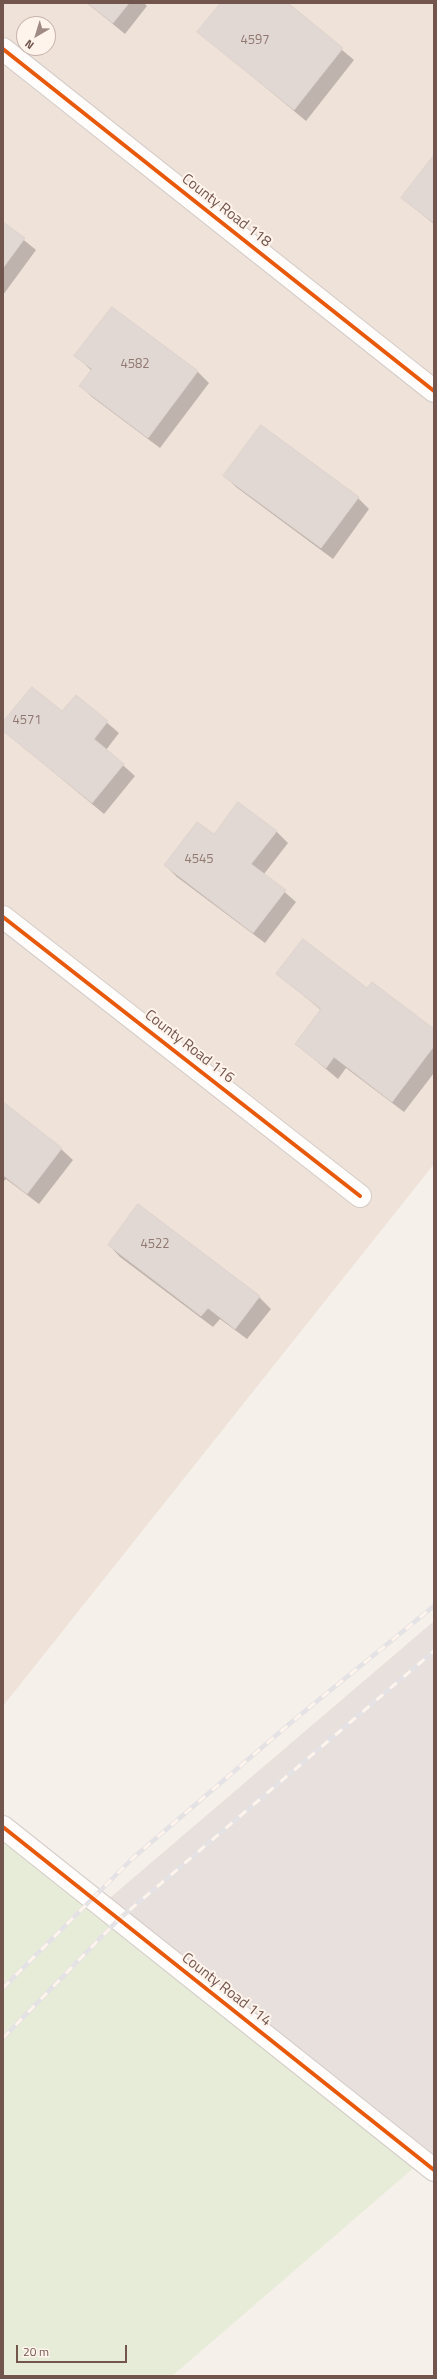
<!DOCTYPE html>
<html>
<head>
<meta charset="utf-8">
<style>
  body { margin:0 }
  #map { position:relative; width:437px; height:2379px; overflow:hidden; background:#f6f0eb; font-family:"Titillium Web",sans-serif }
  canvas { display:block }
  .frame { position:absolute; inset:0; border:4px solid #72554d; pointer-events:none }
  .north { position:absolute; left:16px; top:16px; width:40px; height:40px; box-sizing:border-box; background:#fef4ec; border:1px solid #c6b4ac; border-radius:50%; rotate:218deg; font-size:11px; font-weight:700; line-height:16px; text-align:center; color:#72554d }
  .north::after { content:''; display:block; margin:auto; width:14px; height:18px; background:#a08b84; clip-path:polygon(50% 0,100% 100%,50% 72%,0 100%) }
  .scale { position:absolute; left:16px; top:2345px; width:111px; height:18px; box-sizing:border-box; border:2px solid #72554d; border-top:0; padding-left:5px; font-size:12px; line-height:14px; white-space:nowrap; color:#72554d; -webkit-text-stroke:3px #fef4ec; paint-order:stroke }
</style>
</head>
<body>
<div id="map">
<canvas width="437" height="2379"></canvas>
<div class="frame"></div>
<div class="north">N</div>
<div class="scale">20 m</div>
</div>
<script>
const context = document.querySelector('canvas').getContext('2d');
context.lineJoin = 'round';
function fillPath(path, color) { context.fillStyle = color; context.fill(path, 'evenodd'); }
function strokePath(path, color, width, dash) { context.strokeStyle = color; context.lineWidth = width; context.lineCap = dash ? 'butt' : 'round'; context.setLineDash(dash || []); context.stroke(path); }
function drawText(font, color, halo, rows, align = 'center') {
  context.font = font + ' "Titillium Web",sans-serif'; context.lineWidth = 4; context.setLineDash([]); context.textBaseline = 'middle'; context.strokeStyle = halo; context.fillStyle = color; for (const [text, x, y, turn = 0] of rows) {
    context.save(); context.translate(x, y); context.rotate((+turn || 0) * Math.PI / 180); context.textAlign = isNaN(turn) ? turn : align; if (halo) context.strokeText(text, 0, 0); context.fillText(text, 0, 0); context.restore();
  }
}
const residential = new Path2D(`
  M3,3H434V1164L3,1706ZM24,24H48V48H24Z`);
const industrial = new Path2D(`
  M434,1621V2179L98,1908Z`);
const green = new Path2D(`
  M3,1819L417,2165L172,2376H3Z`);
const shadow = new Path2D(`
  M87,3H144L147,6L125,34Z
  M223,3H286L354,60L306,121L199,32Z
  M434,156V224L402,198Z
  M3,223L36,250L3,295Z
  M112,308L198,372L209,383L160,448L92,397L81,386L92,371L76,356Z
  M224,475L358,498L369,509L333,559L236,487Z
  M76,696L119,733L106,750L135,776L104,814L3,730V724L62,713Z
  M276,831L288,843L264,874L296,902L265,943L177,877L165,865Z
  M278,974L434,1031V1073L404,1112L346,1068L338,1079L296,1044L322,1011Z
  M3,1104L61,1149L73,1160L39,1204L6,1179L3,1182Z
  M138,1206L259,1297L271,1309L247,1339L220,1319L213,1327L120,1257L109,1245Z`);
const building = new Path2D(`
  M87,3H129L113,23Z
  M221,3H288L343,48L294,110L197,32Z
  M434,155V223L401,198Z
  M3,222L25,238L3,268Z
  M112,307L198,371L148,438L79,386L92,369L74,356Z
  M261,425L359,497L321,548L223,476Z
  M32,687L62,711L76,695L108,721L94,739L124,764L92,803L3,731V722Z
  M238,802L277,831L251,864L286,890L253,933L164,865L197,822L214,834Z
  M303,939L367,988L372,982L434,1029V1046L392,1102L334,1057L326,1068L295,1044L321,1009L276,974Z
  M3,1102L62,1148L27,1194L3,1175Z
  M138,1204L260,1296L235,1329L208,1308L201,1316L108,1245Z`);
const minor = new Path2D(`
  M3,49L434,391
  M3,917L360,1196
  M3,1827L434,2170`);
const rail = new Path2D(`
  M3,1988L133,1858L294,1720L434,1606
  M3,2038L118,1920L434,1651`);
const cycleway = new Path2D(`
  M3,49L434,391
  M3,917L360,1196
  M3,1827L434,2170`);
const numberNames = [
  ["4597",255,41],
  ["4582",135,365],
  ["4571",27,721],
  ["4545",199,860],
  ["4522",155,1245]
];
const streetNames = [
  ["County Road 118",226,211,38],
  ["County Road 116",189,1047,38],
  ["County Road 114",226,1990,38]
];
fillPath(residential, '#efe2d9');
fillPath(industrial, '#e8e0dc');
fillPath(green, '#e6ecd7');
fillPath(shadow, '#0003');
fillPath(building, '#e2d8d3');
strokePath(building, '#dfd3cd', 1);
strokePath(minor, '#d4ccc8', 24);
strokePath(minor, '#fefdfc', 22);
strokePath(rail, '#e4e2e4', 4.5);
strokePath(rail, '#fef4ec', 3, [9]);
strokePath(cycleway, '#e8590c', 4);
drawText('13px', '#907871', null, numberNames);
drawText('15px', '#72554d', '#fef4ec', streetNames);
</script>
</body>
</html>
